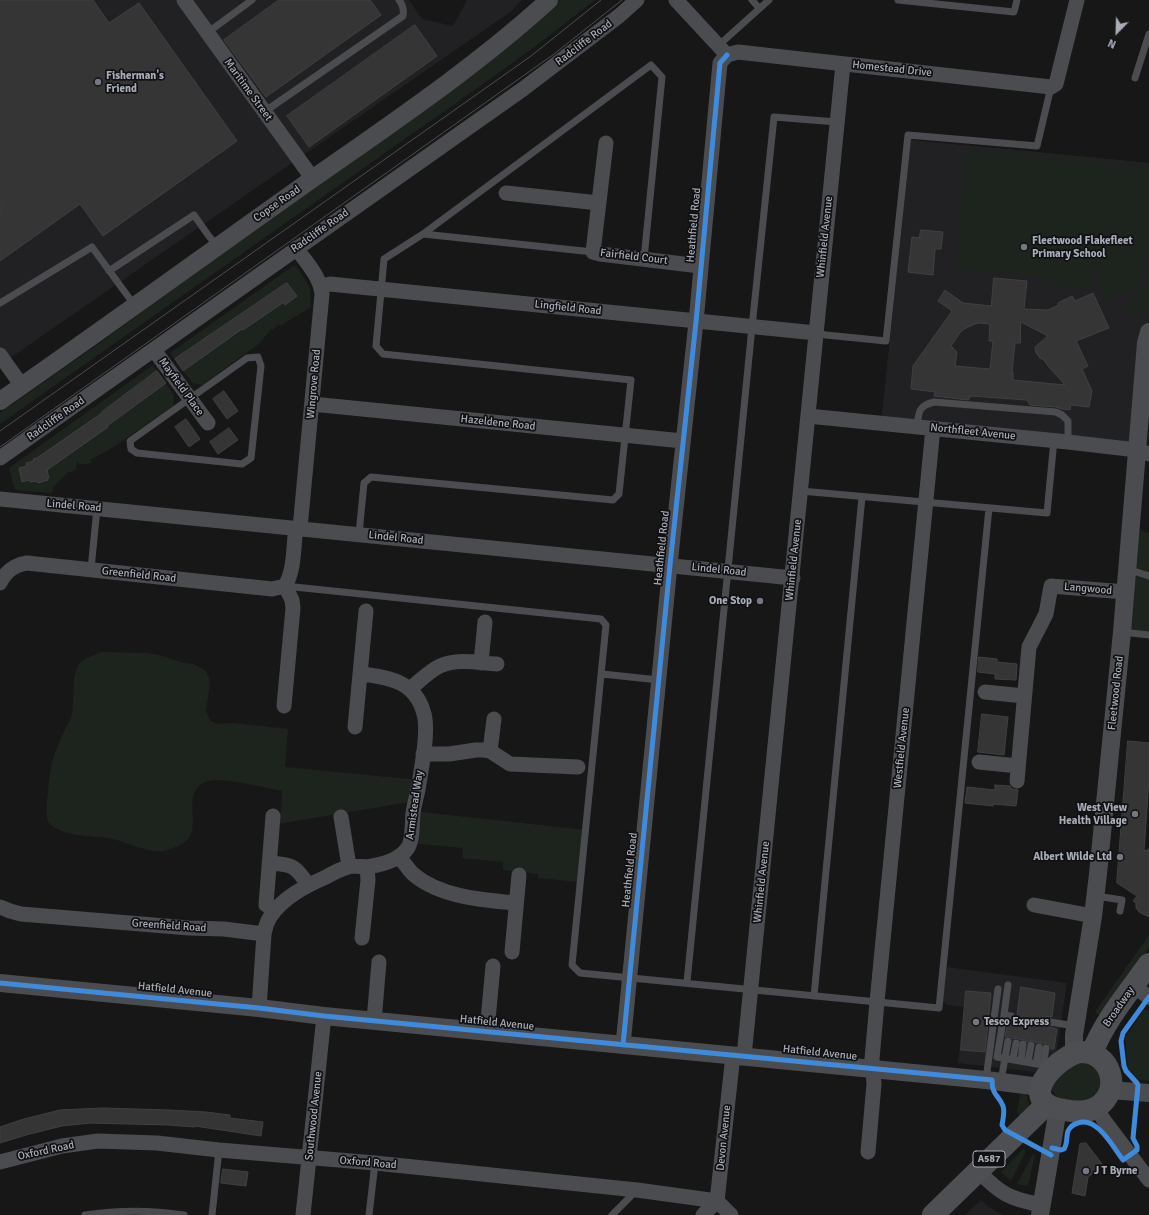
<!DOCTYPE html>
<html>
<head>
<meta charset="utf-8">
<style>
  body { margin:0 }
  #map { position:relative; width:1149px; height:1215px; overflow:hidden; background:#171717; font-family:Signika,sans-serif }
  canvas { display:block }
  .north { position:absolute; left:1097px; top:12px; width:40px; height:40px; -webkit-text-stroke:3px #111113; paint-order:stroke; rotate:203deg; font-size:11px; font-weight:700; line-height:16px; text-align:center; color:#a8adb8 }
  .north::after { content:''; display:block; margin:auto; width:14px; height:18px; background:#a8adb8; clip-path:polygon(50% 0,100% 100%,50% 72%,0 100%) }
</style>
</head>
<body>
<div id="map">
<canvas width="1149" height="1215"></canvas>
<div class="north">N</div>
</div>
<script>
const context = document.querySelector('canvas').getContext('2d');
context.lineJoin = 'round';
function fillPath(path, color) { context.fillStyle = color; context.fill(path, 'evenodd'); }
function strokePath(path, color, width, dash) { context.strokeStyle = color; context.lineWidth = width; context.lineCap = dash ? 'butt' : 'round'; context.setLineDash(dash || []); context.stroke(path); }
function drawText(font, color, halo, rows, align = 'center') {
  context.font = font + ' Signika,sans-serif'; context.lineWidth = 3.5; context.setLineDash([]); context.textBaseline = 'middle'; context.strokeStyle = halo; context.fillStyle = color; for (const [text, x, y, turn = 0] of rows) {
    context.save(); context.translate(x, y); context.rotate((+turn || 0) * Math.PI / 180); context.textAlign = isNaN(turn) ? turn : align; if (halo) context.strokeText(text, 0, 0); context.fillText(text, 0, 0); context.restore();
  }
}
const built = new Path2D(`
  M0,0H409L422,19L453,26L467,0H522L509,13L0,365Z
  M911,140L1149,163V332L1137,450L881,423Z
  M947,967L1067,983L1056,1055L1034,1072L958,1063L964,1007L947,1005L943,1001Z
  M981,1200L989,1207L1002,1215H965Z`);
const green = new Path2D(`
  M559,0H595L545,39L500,72L0,424V413L97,345L497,54Z
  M995,148L1149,163V166L1096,159H1062L1026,153L996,150Z
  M973,151L1021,155L1060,162L1092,161L1122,167L1149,169V242L1147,252L1149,253L1141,281L1137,287L1135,286C1131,291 1127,297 1119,298V294L1113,292L1109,297L1110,303L1107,305L1097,284L1108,233H1099L1098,245L1103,246L1093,285L1067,289L1058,286L1040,276L960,269L956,267L964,169L967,164L970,153Z
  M293,266L297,267L310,288L311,307L282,325H277L273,330L271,329L260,343L202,385L192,383L170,353Z
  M1149,272V307L1145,323L1142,321L1143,314C1137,312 1132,313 1127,317L1125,308L1130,301L1137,298L1140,291L1146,281Z
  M153,365L174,395L173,406L109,450L90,460L92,462L88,464H79L77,461L76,469L71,472L70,471L53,487L52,493L16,490L14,488L9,468Z
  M1131,527L1149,533V635L1122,632Z
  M101,652L147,653L159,655L183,663L194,664L206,671L210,681L206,712L210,720L215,723L221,724L233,723L288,729L285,767L419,780L415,801L272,825L273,816L281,814L282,791C266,788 218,776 205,782C181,793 201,822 188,839C182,845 172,849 163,851C149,853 128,843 113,839C93,835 70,838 52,826C44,820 47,810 47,801C49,786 49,770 54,756C56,749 59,743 62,736C65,729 70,722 72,714C75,701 71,675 79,664C84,658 94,655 101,652Z
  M413,811L586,830L580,882L538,878V874L503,870V862L462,858L463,848L410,843Z
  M1149,935V948L1101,1017L1095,1012Z
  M1144,1010H1147L1149,1011V1081L1139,1080L1128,1070L1125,1038Z
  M1079,1060L1103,1072L1097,1097L1080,1103L1057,1097L1051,1089L1052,1082Z
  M1024,1094L1027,1096L1029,1106L1020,1116L1017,1112L1020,1095Z
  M1023,1149L1025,1150V1153L1011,1181L1001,1172Z
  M1033,1154L1035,1155L1028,1186L1017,1184Z`);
const building = new Path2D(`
  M0,0H93L109,23L139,3L237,141L103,236L80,204L0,261Z
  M279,0H370L381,15L266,97L224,40Z
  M415,25L437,56L309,147L287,116Z
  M921,230L943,232L941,249H935L933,275L908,272L912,237L919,238Z
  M994,278L1027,281L1024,309L1048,310L1059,305L1058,303L1072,296L1075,301L1093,293L1109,328L1076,341L1088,366L1082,369L1092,391L1089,407L1071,405L1070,410L1062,409L1056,407L1030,405L1027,400L971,396L968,400L934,396L935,392L911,389L913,366L952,311L938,301L945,290L963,303L991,306ZM1021,322L1048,336L1035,347L1036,353L1040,358L1044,360L1048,366L1065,385L1013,380V372H1012L1015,343H1020ZM979,323L990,324L989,341H993L990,369L955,366L957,352L951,346L959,334L964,329L975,324Z
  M287,283L297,296L285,305L284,302L243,330L242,329L183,371L175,359Z
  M157,371L166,383L107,426L108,427L47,470L49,478H47L48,480L38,483L37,481L30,482L29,480L22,482L19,468L27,466L26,463L34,461L33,459L37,458L102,413V412Z
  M224,391L238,411L227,419L213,399Z
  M186,419L200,439L189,447L175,427Z
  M229,428L238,440L218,454L210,442Z
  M979,657L997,659V662L1017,664L1016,680L995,679V674L978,672Z
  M982,714L1008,717L1004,755L978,752Z
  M1128,741L1149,743V779L1144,851L1149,849V917L1139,912L1136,908V903L1133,901L1137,896L1117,883Z
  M995,785L1010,786L1012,789L1018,790L1016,806L993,804V806L965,803L967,787L995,790Z
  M1021,987L1055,993L1052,1017L1043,1016L1039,1021L1041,1025L1057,1029L1054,1049H1051V1046L1047,1043L1043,1044L1039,1042L1036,1043L1032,1040L1027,1042L1024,1039L1020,1040L1017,1038L1013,1039L1009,1036L1005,1037L1008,1021L1016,1020Z
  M966,991L991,993L985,1052L961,1050Z
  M103,1108L169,1110L206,1112L230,1115V1118L263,1122L261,1136L195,1126V1127L168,1125L90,1123L62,1126L26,1135L0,1143V1127L24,1119L60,1110Z
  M1086,1143L1103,1165L1088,1177L1085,1196L1072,1193L1080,1144Z
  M223,1169L248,1172L246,1186L221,1183Z`);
const service = new Path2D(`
  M752,0L759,8
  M898,0L1014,12L1017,0
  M207,33L252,0
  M719,45L769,0
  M1135,78L1149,34
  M264,112L403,16C404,10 403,5 399,0
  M423,234L593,252
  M109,271L194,215L208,235L217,246
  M0,303L92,247L135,306
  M816,333L826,335L886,341L908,135L1037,146L1051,87
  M258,357L261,366L251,458L242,464L137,453L131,449L130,441L247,358Z
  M917,426C919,412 918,406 934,402L1056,412L1062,415L1068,421V442
  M801,491L1047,513L1054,440
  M359,534L364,483L371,477L613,500L619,494L631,380L383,354L376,346L384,259L423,234L651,65L662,77L644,259
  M91,569L97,508
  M1127,569L1149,576
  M285,586L601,619L606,625L572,965L580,973L939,1008L989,508
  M1122,632L1149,635
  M602,674L659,680
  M1096,896L1122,900L1120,911
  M687,982L752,327L774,117L837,122
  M814,996L862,497
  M1004,1015L1008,985
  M1011,1016L1004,1015L997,1057L1043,1065L1048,1070
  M1044,1021L1075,1026
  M1013,1059L1016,1043
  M1021,1061L1023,1044
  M1028,1062L1031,1045
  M1036,1064L1039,1047
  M1043,1065L1046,1048
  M986,1079L998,989
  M1001,1081L1008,1041
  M85,1215C118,1210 151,1210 184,1215
  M212,1215L219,1150
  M369,1215L375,1163
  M612,1215L636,1191`);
const minor = new Path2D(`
  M184,0L313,179
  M676,0L727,55
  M727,55L738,52L1051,87L1056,84L1077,0
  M606,143L593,252L600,254L700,266
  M506,193L599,203
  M296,248C306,262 320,276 322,294L300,528
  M321,286L330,284L816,333
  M154,350L208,423
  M0,355L22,386
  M312,404L683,441
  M808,416L1068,442L1137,450L1149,454
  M0,458L523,89L619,16L637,0
  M0,499L793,578
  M0,583C6,571 14,565 27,563L272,589L285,586L292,600L293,608L284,706
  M285,586C295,569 293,547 296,528
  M481,663L485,622
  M410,689C420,681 429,671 440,666C458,658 479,663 497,664
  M985,692L1024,696
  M355,727L366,611
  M490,751L494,719
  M423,754H449L476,750H484L490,751L510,764L578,767
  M979,762L1018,766
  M1017,781L1029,647L1046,614L1051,586L1125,592
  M341,817L349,866
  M399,857C404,862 408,869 413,874C440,897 482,900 516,903
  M269,863C292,864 296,866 308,885
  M266,905L273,816
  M1034,905L1093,916
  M0,907L10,911L21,914L189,928L224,929L264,934L259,1008
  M264,934C265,928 267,922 270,917C283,897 306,886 326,877C333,873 341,869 348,867C354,865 361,867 367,867C380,865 399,860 407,849C413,842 412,823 413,813C414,806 416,798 418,790C421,770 429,732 424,714C416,682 390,677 361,674
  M362,938L368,880L367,867
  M512,952L519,875
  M1133,986L1149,997
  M374,1021L379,962
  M487,1031L493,966
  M623,1045L670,565L696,322L720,63L727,55
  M744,1056L843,64
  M1097,1107L1103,1119L1149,1180
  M868,1152L874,1084L872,1059L877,1002L933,428
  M0,1162L62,1146L98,1141L157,1143L219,1150L375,1163L637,1190L717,1201L731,1215
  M978,1171C1001,1194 1009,1199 1042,1205
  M303,1215L324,1016
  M703,1215L717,1201L733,1055`);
const tertiary = new Path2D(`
  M0,401C101,331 201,258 301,187C386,127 472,70 549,0
  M0,983L259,1008L324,1016L986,1080L1040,1087
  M1074,1054V1035L1093,916L1098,874L1122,632L1146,343L1149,332
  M1110,1090L1149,1093
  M1040,1215L1058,1109`);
const primary = new Path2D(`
  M1079,1052C1111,1050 1123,1091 1097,1107C1088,1113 1075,1112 1064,1110C1015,1103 1052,1060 1079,1052Z
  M1092,1053C1105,1020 1129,992 1149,964
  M933,1215L1047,1104`);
const tram = new Path2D(`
  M0,431L531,56L601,0
  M0,447L554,54L622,0`);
const cycleway = new Path2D(`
  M0,983L259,1008L324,1016L992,1080C992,1096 999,1095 1003,1106C1005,1112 1003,1119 1002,1125L1005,1130L1051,1155
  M623,1045L670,565L696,322L720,63L727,55
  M1052,1148L1061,1150L1064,1149C1068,1143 1066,1136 1068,1131C1070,1127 1074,1124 1078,1123C1097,1116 1113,1147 1123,1160L1137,1150V1146L1133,1138L1138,1085L1137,1083L1126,1071L1124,1066L1121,1041L1123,1033L1149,997`);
const markers = [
  [98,82,4,"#757880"],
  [1024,247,4,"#757880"],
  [760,601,4,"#757880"],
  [1135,814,4,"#757880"],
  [1120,857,4,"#757880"],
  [976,1022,4,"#757880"],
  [1086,1171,4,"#757880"]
];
const shields = [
  [989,1159,32]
];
const shieldNames = [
  ["A587",989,1159]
];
const streetNames = [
  ["Radcliffe Road",584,43,-37],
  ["Homestead Drive",892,69,6],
  ["Maritime Street",248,90,54],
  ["Copse Road",277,204,-35],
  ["Heathfield Road",694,225,-85],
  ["Radcliffe Road",320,231,-35],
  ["Whinfield Avenue",825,237,-84],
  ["Fairfield Court",634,257,7],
  ["Lingfield Road",568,308,6],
  ["Wingrove Road",314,384,-85],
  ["Mayfield Place",181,387,54],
  ["Radcliffe Road",56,419,-35],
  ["Hazeldene Road",498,423,6],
  ["Northfleet Avenue",973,432,6],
  ["Lindel Road",74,506,5],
  ["Lindel Road",396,538,6],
  ["Heathfield Road",662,548,-84],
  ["Whinfield Avenue",794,560,-84],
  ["Lindel Road",719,570,6],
  ["Greenfield Road",139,575,6],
  ["Langwood",1088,589,5],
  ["Fleetwood Road",1116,693,-84],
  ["Westfield Avenue",902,748,-84],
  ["Armistead Way",415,805,-82],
  ["Heathfield Road",630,870,-84],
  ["Whinfield Avenue",762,882,-84],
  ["Greenfield Road",169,926,4],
  ["Hatfield Avenue",175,990,6],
  ["Broadway",1119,1007,-55],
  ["Hatfield Avenue",497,1023,6],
  ["Hatfield Avenue",820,1053,6],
  ["Southwood Avenue",314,1116,-84],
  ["Devon Avenue",724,1138,-84],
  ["Oxford Road",46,1151,-12],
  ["Oxford Road",368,1163,5]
];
const poiNames = [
  ["Fisherman's",106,76],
  ["Friend",106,89],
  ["Fleetwood Flakefleet",1032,241],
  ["Primary School",1032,254],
  ["One Stop",752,601,"right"],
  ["West View",1127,808,"right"],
  ["Health Village",1127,821,"right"],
  ["Albert Wilde Ltd",1112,857,"right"],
  ["Tesco Express",984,1022],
  ["J T Byrne",1094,1171]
];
fillPath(built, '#212123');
fillPath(green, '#1d241e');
fillPath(building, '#353536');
strokePath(building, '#3f4043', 1);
strokePath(service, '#4b4c50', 7);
strokePath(minor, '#4b4c50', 15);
strokePath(tertiary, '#4b4c50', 18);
strokePath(primary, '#4d4f52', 22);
strokePath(tram, '#4b4c4f', 1);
strokePath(cycleway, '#408adc', 5);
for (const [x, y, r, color] of markers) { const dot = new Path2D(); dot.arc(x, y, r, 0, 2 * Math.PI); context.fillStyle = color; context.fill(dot); strokePath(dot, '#111113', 1.5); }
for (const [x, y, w] of shields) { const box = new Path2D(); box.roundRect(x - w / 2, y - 8, w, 16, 3); context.fillStyle = '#111113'; context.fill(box); strokePath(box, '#a8adb8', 1); }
drawText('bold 10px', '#a8adb8', null, shieldNames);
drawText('11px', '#a8adb8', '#111113', streetNames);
drawText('bold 11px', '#a8adb8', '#111113', poiNames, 'left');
</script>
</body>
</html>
